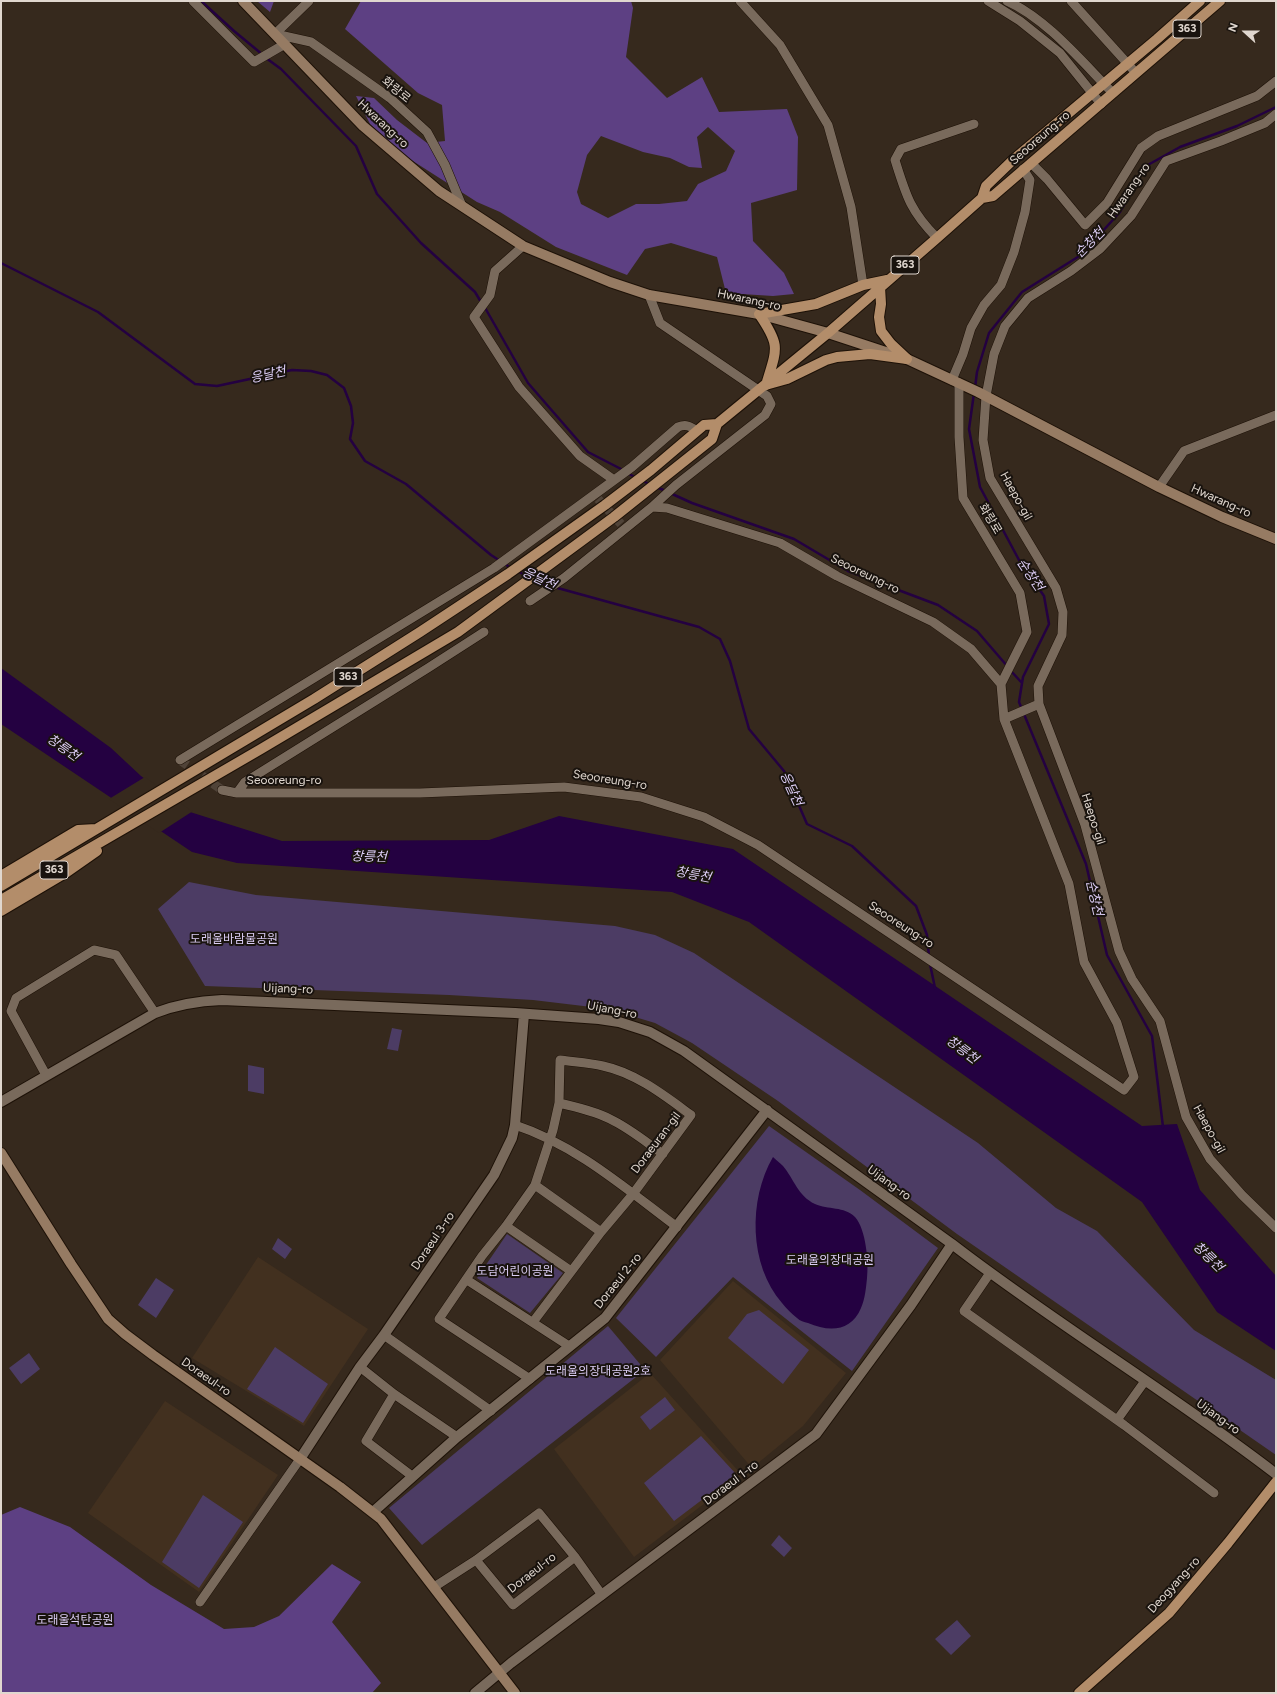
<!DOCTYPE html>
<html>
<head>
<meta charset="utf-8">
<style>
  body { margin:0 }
  #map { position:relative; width:1277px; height:1694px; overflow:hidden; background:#36291d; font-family:Figtree,sans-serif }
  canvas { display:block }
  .frame { position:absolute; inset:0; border:2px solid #e0d7cf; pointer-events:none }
  .north { position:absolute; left:1225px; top:12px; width:40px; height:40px; -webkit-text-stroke:3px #19130e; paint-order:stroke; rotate:291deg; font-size:11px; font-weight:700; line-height:16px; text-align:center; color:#e0d7cf }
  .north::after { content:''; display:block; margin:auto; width:14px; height:18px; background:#e0d7cf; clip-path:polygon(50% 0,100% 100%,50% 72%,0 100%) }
</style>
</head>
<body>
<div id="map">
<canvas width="1277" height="1694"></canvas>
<div class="frame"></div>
<div class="north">N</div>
</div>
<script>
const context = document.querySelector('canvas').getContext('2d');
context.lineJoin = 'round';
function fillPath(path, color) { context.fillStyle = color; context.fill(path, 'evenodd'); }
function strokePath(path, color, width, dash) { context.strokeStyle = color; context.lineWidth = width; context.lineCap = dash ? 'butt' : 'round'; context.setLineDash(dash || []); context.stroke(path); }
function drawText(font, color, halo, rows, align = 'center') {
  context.font = font + ' Figtree,"Noto Sans KR",sans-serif'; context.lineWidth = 4; context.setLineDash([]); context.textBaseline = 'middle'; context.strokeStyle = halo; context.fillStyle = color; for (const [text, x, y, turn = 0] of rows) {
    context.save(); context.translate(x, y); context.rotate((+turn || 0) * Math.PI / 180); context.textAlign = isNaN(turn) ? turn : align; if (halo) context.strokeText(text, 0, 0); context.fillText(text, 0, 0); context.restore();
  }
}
const built = new Path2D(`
  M258,1257L368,1329L304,1426L192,1358Z
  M733,1281L846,1373L803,1426L752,1468L660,1360Z
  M650,1373L742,1475L634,1557L554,1449Z
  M165,1401L278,1475L199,1592L88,1513Z`);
const green = new Path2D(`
  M189,882L256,895L615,926L655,935L694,953L978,1143L1056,1208L1097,1231L1194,1330L1276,1380V1455L957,1234L778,1101L692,1043L655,1023L625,1014L600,1008L533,1000L449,995L205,986L158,909Z
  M392,1028L402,1030L398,1051L387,1049Z
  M248,1065L264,1068V1094L248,1091Z
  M769,1126L860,1190L938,1248L852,1371L733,1277L656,1357L616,1318Z
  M507,1234L563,1273L530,1313L477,1278Z
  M278,1238L292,1249L285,1259L272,1249Z
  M156,1278L174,1290L156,1318L138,1305Z
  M759,1310L809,1350L783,1384L728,1338L747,1314Z
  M608,1326L645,1370L422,1545L389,1508Z
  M275,1347L328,1384L303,1423L247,1389Z
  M29,1353L40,1369L21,1384L9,1368Z
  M665,1397L675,1410L650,1430L640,1417Z
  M701,1436L736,1474L674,1521L644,1483Z
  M203,1495L243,1522L199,1588L162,1562Z
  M779,1535L792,1548L784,1557L771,1545Z
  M957,1620L971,1636L951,1655L935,1639Z`);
const forest = new Path2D(`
  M257,1H274L270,12Z
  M361,1H631L633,8L626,57L667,98L702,77L719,112L787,109L798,137L797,190L751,203L753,241L784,273L794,294L773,296L726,293L717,257L671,243L645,249L627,275L556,247L500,212L477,202L405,156L370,124L356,96L374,98L397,120L427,143L445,141L442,105L418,93L345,29ZM708,127L735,151L726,171L698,184L687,201L659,204H636L608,218L581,204L577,192L587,155L601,136L643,152L670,158L689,167L702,168L697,137Z
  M20,1507L70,1527L151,1585L224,1629L254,1627L279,1616L332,1564L361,1582L332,1622L381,1683L372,1693H1V1515Z`);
const water = new Path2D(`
  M1,668L111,748L141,776L190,812L282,841L489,840L559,816L733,849L1142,1126L1177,1124L1200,1190L1276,1276V1351L1217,1312L1142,1202L749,922L672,892L237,863L192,852L1,724Z
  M773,1157C776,1160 780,1163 783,1166C794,1179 798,1196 815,1204C828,1210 844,1206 855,1217C866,1229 869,1263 867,1278C866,1288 865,1299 861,1308C851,1332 829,1332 808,1323C804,1322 800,1321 797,1318C792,1314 786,1308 782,1303C749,1265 748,1200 773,1157Z`);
const pier = new Path2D(`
  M145,777L190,810L193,811L159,833L109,799Z`);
const stream = new Path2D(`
  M201,1L234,31L263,55
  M266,58L281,69L356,146L377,194L421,243L475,292L481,302
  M1,263L98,312L195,384L217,386L292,370L311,371L327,375L344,388L351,406L353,423L350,439L365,461L406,484L491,555L511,568
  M484,306L528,383L588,452L623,470
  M975,388L977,372L989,333L1022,292L1081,255L1120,212L1146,166L1180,147L1237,126L1276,107
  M974,393L969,429L980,487L1019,560L1044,596L1049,624L1023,677L1019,702L1086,864L1107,955L1152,1036L1163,1127
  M627,473L637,478
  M641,480L651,485
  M656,487L666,491
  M670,493L692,503L794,539L848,571L938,605L977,631L1008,667
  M517,571L529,577
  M533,579L549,586
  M554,587L699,627L720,639L730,661L749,729L784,771L807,824L852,846L916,906L927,935L929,957
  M1011,671L1022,683
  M930,964L935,988`);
const minorTunnel = new Path2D(`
  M598,499L621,524
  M180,760L222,790`);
const minor = new Path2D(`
  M193,1L254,62L285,44
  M740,1L780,45L828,125L851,207L863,285
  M988,1L1020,21L1060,53L1101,104
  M1007,1C1046,18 1083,63 1113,93
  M1071,1L1136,73
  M275,34L311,42L390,98L427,132L445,165L462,206
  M275,34L309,1
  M1276,114L1265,123L1221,141L1166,161L1131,216L1100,249L1071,271L1028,298L1005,326L994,354L986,396L983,440L990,478L1056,588L1063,612L1062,635L1038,686L1039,704L1085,825L1119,951L1132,979L1160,1021L1186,1117L1210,1159L1242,1195L1276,1228
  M1031,163L1047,179L1085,225L1107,203L1141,148L1158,136L1257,96L1276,81
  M937,238C910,211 906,195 895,160L901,149L974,124
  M523,246L495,271L490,295L474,317L519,387L580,456L614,480
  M952,380L963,354L971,328L984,305L1001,285L1014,252L1025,212L1030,180L1023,169
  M1159,487L1184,451L1276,415
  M652,507L667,508L780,543L837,576L933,622L971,649L1001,684
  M530,601L564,578L652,507L676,485L765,415L771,404L767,396L660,323L649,295
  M1004,719L1039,704
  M180,760L494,568L632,467L678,427C686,424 690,426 697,431
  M222,790L237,793H420L564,787L641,797L704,817L758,845L1124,1090L1134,1077L1117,1023L1084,962L1069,884L1004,719L1001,684L1027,632L1020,593L963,498L959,437V383
  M237,793L245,782L428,668L484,632
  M46,1075L11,1011L16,998L94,950L116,955L155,1013
  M559,1103C577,1107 594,1111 610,1119C629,1128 646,1142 663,1154
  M515,1125C576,1145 626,1189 677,1227
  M535,1185L601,1232
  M506,1226L571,1271
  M990,1273L964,1311L1124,1425L1214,1493
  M467,1280L569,1346
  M384,1335L491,1411
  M360,1367L394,1394L457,1437
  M530,1379L439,1319L482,1256L506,1226L535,1185L553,1130L559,1103L560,1060C574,1062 589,1063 603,1066C636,1073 665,1096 691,1115L633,1194L601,1232L533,1322
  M394,1394L366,1441L412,1476
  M1117,1420L1145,1381
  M476,1560L513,1605L575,1557
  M434,1587L476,1560L539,1513L575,1557L602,1595
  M200,1602L300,1459`);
const tertiary = new Path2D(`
  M1,1102L155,1013C178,1004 198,1001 222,1000L515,1013L599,1019L619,1022L650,1032L684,1051L952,1244C1057,1325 1171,1393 1276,1474
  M300,1459L360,1367L384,1335L494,1175L512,1138L515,1125L524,1014
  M373,1512L457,1437L605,1318L767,1110
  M475,1693L511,1663L816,1434L911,1305L952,1244`);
const secondary = new Path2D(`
  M243,1L363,126L439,191L523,246L610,282L649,295L759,314L828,333L907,359L978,392L1159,487L1222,517L1276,539
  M1,1153L71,1264L108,1319L125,1334L153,1355L340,1487L381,1519L515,1693`);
const primary = new Path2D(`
  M982,198L993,196L1220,1
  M880,287L881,304L879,317L881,331L891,344L907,359
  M769,384L787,379L826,360L837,357L870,354L907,359
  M766,385C777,348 781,346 759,314L816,304L863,285L887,280
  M1,876L78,830L96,829
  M1,886L314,699L420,632L508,574L605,505L651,470L704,425L717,424
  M1,900L261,749L458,632L614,517L712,439L717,424L828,333L937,238L982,198L986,186L1014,159L1157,39L1200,1
  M1,911L67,872L97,851
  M1079,1693L1169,1613L1228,1543L1276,1482`);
const shields = [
  [1187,29,28],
  [905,265,28],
  [348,677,28],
  [54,870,28]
];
const shieldNames = [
  ["363",1187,29],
  ["363",905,265],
  ["363",348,677],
  ["363",54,870]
];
const streetNames = [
  ["화랑로",396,90,39],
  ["Hwarang-ro",383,124,43],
  ["Seooreung-ro",1040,138,-41],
  ["Hwarang-ro",1129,191,-55],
  ["Hwarang-ro",749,300,12],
  ["Haepo-gil",1016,496,61],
  ["Hwarang-ro",1221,501,24],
  ["화랑로",990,519,59],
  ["Seooreung-ro",865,574,26],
  ["Seooreung-ro",284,780],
  ["Seooreung-ro",610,780,9],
  ["Haepo-gil",1093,819,72],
  ["Seooreung-ro",901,925,33],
  ["Uijang-ro",288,989,2],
  ["Uijang-ro",612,1010,11],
  ["Haepo-gil",1209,1129,61],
  ["Doraeuran-gil",656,1143,-53],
  ["Uijang-ro",889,1183,36],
  ["Doraeul 3-ro",433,1241,-56],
  ["Doraeul 2-ro",618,1281,-51],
  ["Doraeul-ro",206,1377,35],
  ["Uijang-ro",1218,1417,36],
  ["Doraeul 1-ro",731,1483,-37],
  ["Doraeul-ro",532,1573,-38],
  ["Deogyang-ro",1174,1585,-48]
];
const parkNames = [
  ["도래울바람물공원",234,939],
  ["도래울의장대공원",830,1260],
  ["도담어린이공원",515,1271],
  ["도래울의장대공원2호",598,1371],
  ["도래울석탄공원",75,1620]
];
const waterNames = [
  ["순창천",1090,243,-45],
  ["응달천",268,375,-12],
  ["순창천",1030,575,56],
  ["응달천",539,579,25],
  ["창릉천",63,748,35],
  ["응달천",791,789,65],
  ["창릉천",369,857,2],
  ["창릉천",693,875,11],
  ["순창천",1094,898,77],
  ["창릉천",962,1050,37],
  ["창릉천",1208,1257,44]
];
fillPath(built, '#42301f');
fillPath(green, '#4c3c64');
fillPath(forest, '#5d4083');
fillPath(water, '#240141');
fillPath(pier, '#36291d');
strokePath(stream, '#240141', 2.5);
strokePath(minorTunnel, '#504338', 9, [9, 4.5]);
strokePath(minor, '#1d1107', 10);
strokePath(tertiary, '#1d1107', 12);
strokePath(secondary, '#1d1107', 12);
strokePath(primary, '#1d1107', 12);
strokePath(minor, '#796a5c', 9);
strokePath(tertiary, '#796a5c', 10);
strokePath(secondary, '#967b63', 10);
strokePath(primary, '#b38d6a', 10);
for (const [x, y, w] of shields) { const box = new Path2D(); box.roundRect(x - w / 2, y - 9, w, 18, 3); context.fillStyle = '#19130e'; context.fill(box); strokePath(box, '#e0d7cf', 1); }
drawText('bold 11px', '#e0d7cf', null, shieldNames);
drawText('12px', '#e0d7cf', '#19130e', streetNames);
drawText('12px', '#daccf3', '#19130e', parkNames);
drawText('italic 13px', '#ddcef6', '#19130e', waterNames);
</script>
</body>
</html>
